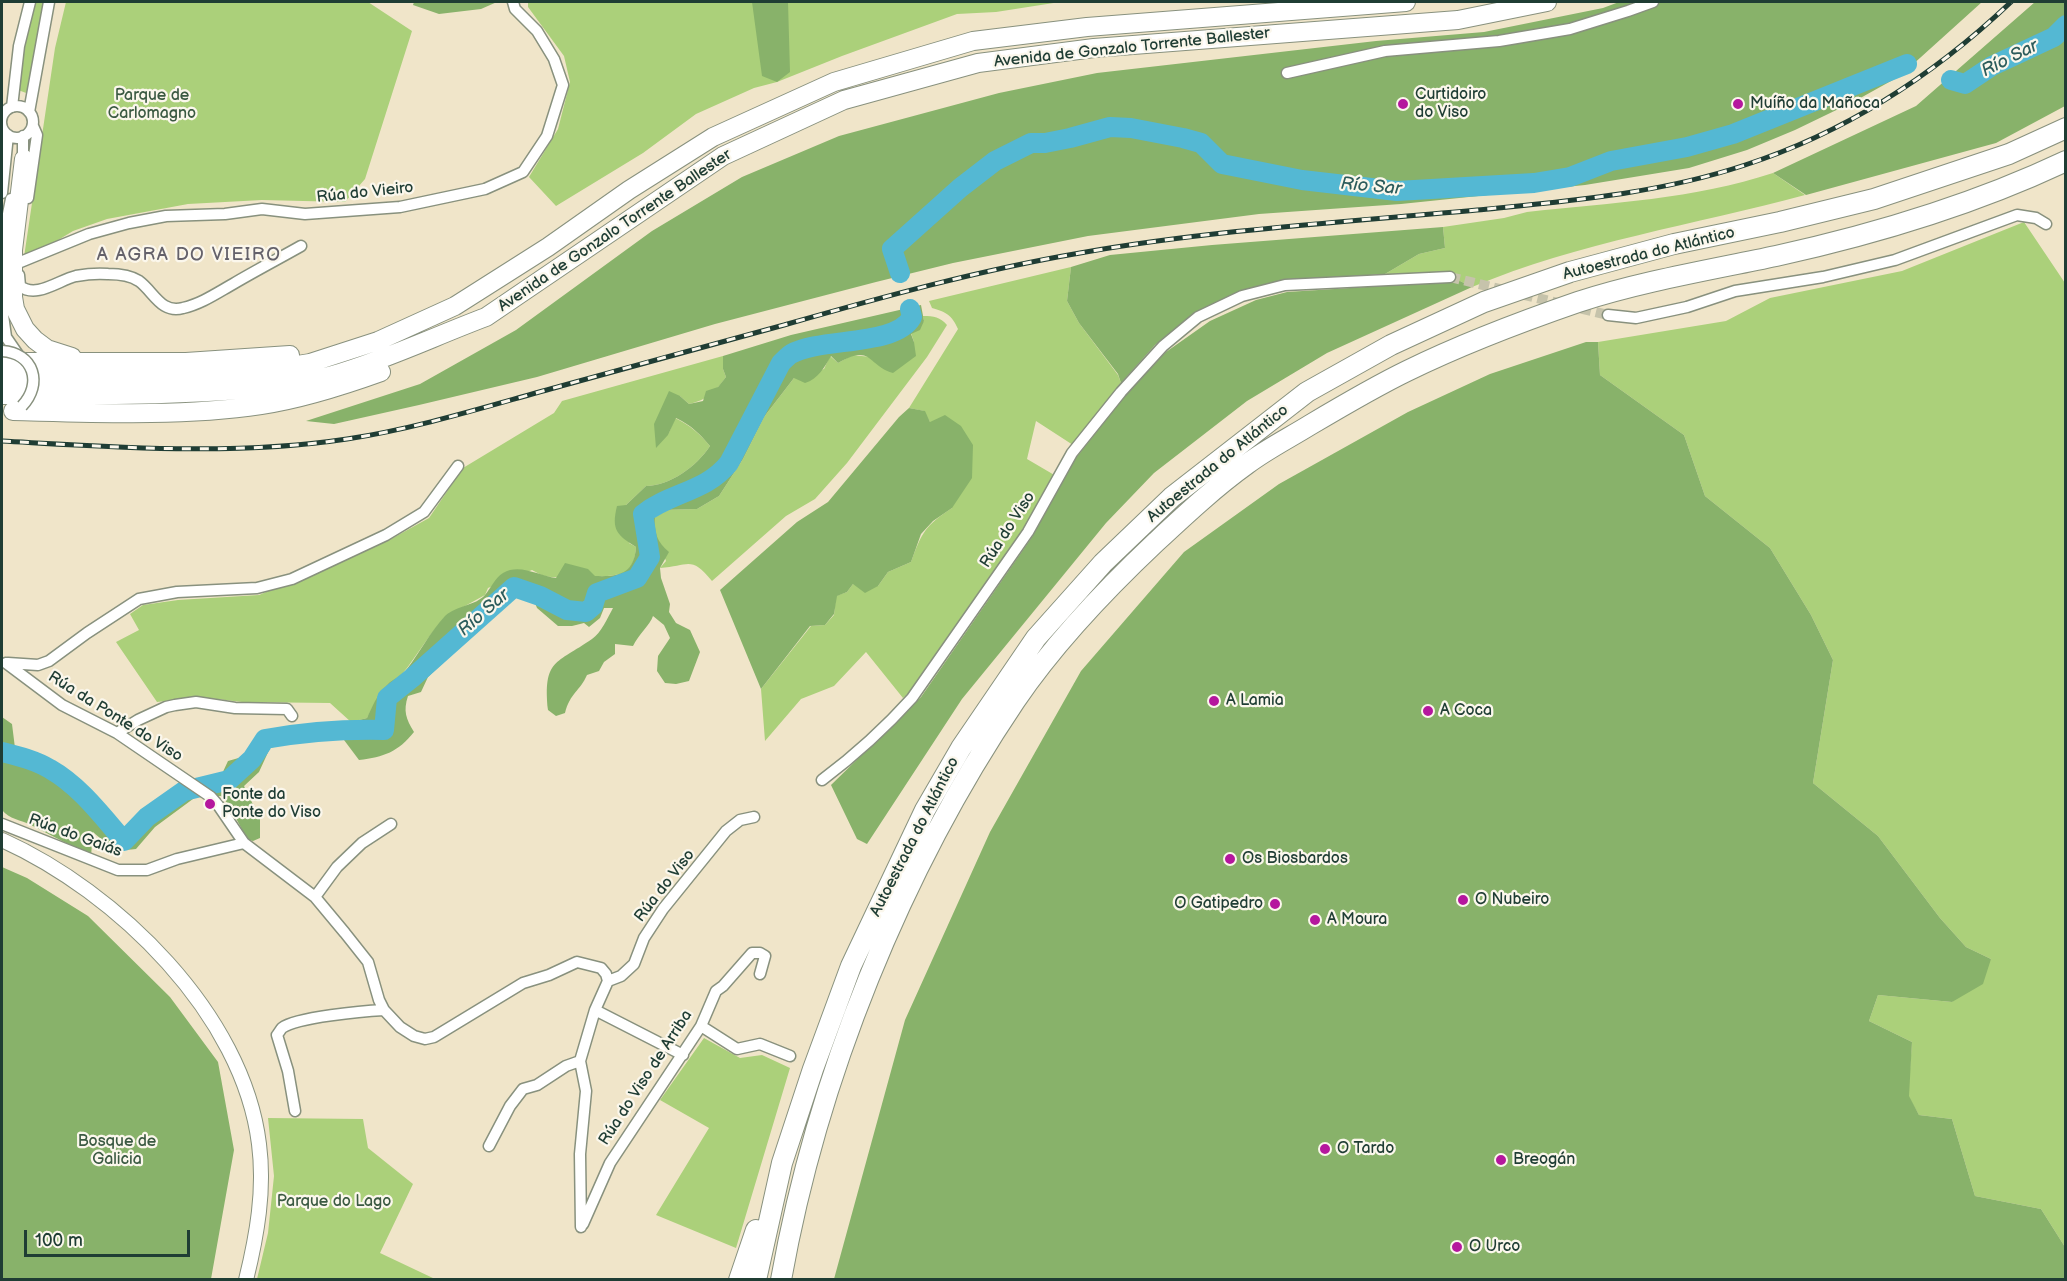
<!DOCTYPE html>
<html>
<head>
<meta charset="utf-8">
<style>
  body { margin:0 }
  #map { position:relative; width:2067px; height:1281px; overflow:hidden; background:#f0e5c9; font-family:"Balsamiq Sans",sans-serif }
  canvas { display:block }
  .frame { position:absolute; inset:0; border:3px solid #1f3d34; pointer-events:none }
  .scale { position:absolute; left:24px; top:1230px; width:166px; height:27px; box-sizing:border-box; border:3px solid #1f3d34; border-top:0; padding-left:8px; font-size:18px; line-height:21px; white-space:nowrap; color:#1f3d34; -webkit-text-stroke:4px #fbf7ec; paint-order:stroke }
</style>
</head>
<body>
<div id="map">
<canvas width="2067" height="1281"></canvas>
<div class="frame"></div>
<div class="scale">100 m</div>
</div>
<script>
const context = document.querySelector('canvas').getContext('2d');
context.lineJoin = 'round';
function fillPath(path, color) { context.fillStyle = color; context.fill(path, 'evenodd'); }
function strokePath(path, color, width, dash) { context.strokeStyle = color; context.lineWidth = width; context.lineCap = dash ? 'butt' : 'round'; context.setLineDash(dash || []); context.stroke(path); }
function drawText(font, color, halo, rows, align = 'center') {
  context.font = font + ' "Balsamiq Sans",sans-serif'; context.lineWidth = 4.5; context.setLineDash([]); context.textBaseline = 'middle'; context.strokeStyle = halo; context.fillStyle = color; for (const [text, x, y, turn = 0] of rows) {
    context.save(); context.translate(x, y); context.rotate((+turn || 0) * Math.PI / 180); context.textAlign = isNaN(turn) ? turn : align; if (halo) context.strokeText(text, 0, 0); context.fillText(text, 0, 0); context.restore();
  }
}
const green = new Path2D(`
  M35,2H46L39,25L29,94L18,90L28,23Z
  M66,2H368L412,31L365,179L345,202L262,200L188,204L107,219L73,231L27,259L24,257L55,48Z
  M528,2H1060L996,12L957,14L842,56L777,82L754,88L696,114L643,153L556,206L529,177L558,129L570,82L564,56L528,7Z
  M1773,173L1805,195C1694,225 1580,242 1472,287L1460,281L1409,284L1385,274L1419,254L1445,248L1443,227L1504,218L1527,212C1609,203 1695,199 1773,173Z
  M2024,222L2065,283V1247L2041,1209L1975,1196L1952,1119L1919,1115L1908,1096L1912,1042L1869,1021L1878,995L1952,1002L1991,959L1966,947L1940,918L1878,836L1813,783L1833,660L1811,615L1770,548L1705,496L1684,435L1600,375L1598,342L1726,321L1770,298L1902,271Z
  M1071,267L1067,301L1079,323L1118,375L1121,383L1073,445L1036,421L1027,459L1056,476L1027,526L914,689L903,698L866,652L834,686L801,699L765,741L761,689L811,626L825,625L834,615L836,596L847,592L853,584L878,586L888,572L911,562C922,532 925,526 952,508L930,422L924,411L909,408L958,329C952,315 946,312 932,308L929,301Z
  M923,316C934,316 940,317 947,325L927,357L847,463L815,499L786,516L712,581C691,555 689,566 660,568L666,561L654,530L655,517L662,510L697,509L719,496L743,459L764,417L794,378L824,369L830,356L838,363L852,355L871,357L876,362L914,342L911,333L924,321Z
  M723,356V369L726,377C715,392 707,400 689,404L680,396L668,435L675,418C690,425 700,434 710,446C697,466 670,486 646,486L626,505L629,543L636,547C635,557 634,566 625,572C617,578 555,579 545,576C541,575 536,572 532,570L488,588L485,595L445,617L431,634L407,668L398,679L388,684L379,695L367,718L351,722L330,703L242,702L200,697L157,702L116,642L139,630L130,614L143,605L178,600L259,595L391,539L429,518L463,468L554,413L562,401Z
  M704,1038L740,1058L762,1055L790,1068L736,1248L656,1215L709,1128L660,1100Z
  M268,1118L363,1119L368,1148L413,1184L380,1253L435,1279H257L268,1233L274,1176Z`);
const forest = new Path2D(`
  M414,2H497L481,9L439,14L413,5Z
  M752,2H788L790,72L777,82L762,76Z
  M1619,2H1982L1900,76L1855,101L1795,130L1747,150L1689,168L1585,185L1401,204L1259,214L1088,236L953,263L876,282L715,324L537,377L419,405L334,424L306,421L420,384L516,330L652,231L742,177L839,136L999,93L1097,73L1376,41L1484,32L1603,8Z
  M2035,2H2065V106L1996,143L1806,195L1773,173L1916,106Z
  M1443,227L1445,248L1419,254L1385,274L1283,281L1238,293L1193,314L1155,345L1121,383L1118,374L1079,323L1067,301L1071,267L1110,255L1212,245Z
  M1460,281L1472,287L1327,353L1247,401L1154,473L1106,523L962,699L867,844L857,839L831,785L921,697L1032,537L1075,459L1128,392L1166,352L1210,321L1256,300L1287,292Z
  M921,305L924,321L920,330L911,334L914,342L916,356L893,373C867,366 873,343 838,363L831,356C824,368 818,379 805,383L794,378L764,417L743,459L719,496L697,509L662,510L655,517C654,533 657,542 669,552L660,568L661,578L670,604L669,612L676,623L690,630L700,652L689,681L676,684L665,683L657,671L658,656L670,638L664,625L653,616C650,625 638,635 633,646L615,644V654L604,662L599,671L587,675C580,691 570,693 565,713L556,716L548,710C543,659 556,664 592,639C601,633 608,617 613,608H604L600,618L589,627L584,623L572,626H558L537,608L533,598L516,594L428,677L421,692L408,696C403,711 406,719 414,732C398,752 384,757 359,760L341,736L297,741L270,748L259,772L244,786L260,819V838L253,841L247,839L229,805L221,796H197L155,827L136,849C107,852 113,849 93,832L91,856C71,846 51,835 31,825C21,820 9,819 2,810V717L12,724L15,748L52,766L79,784L125,835L147,812L183,786L221,776L228,761L249,755L263,734L271,730L351,722L367,718C372,707 377,695 386,686C392,679 401,677 407,669C420,652 430,632 445,616C457,605 475,606 485,595C491,588 495,578 503,573C520,563 539,576 556,578L565,563L588,569L595,576C619,577 634,574 636,547C617,535 611,530 617,506L626,505L646,486C670,486 697,466 710,446C700,434 691,425 676,418L668,435L656,448L654,424L669,391L680,396L689,404L703,401L706,391L718,387L726,377L723,369V356L791,335Z
  M1586,342H1598L1600,375L1684,435L1705,496L1770,548L1811,615L1833,660L1813,783L1878,836L1940,918L1966,947L1991,959L1983,984L1952,1002L1878,995L1869,1021L1912,1042L1909,1096L1919,1115L1952,1119L1975,1196L2041,1209L2065,1247V1279H834L905,1020L990,832L1081,671L1184,552L1279,484L1408,412L1490,374Z
  M909,408L925,411L930,422L945,415L961,426L973,445L972,478L952,508L933,521L921,534L911,562L888,572L878,586L865,593L853,584L847,592L837,596L834,614L825,625L810,626L761,689L720,590L797,522L828,502L899,417Z
  M2,867L27,878L88,916L170,997L218,1062L234,1150L211,1279H2Z`);
const river = new Path2D(`
  M1951,80L1965,84L1992,66L2054,37L2066,25
  M900,273L892,249L960,188L995,161L1031,143H1045L1070,138L1110,127L1131,128L1183,138L1201,143L1222,164L1302,180L1397,191L1534,183L1570,177L1611,161L1687,147L1733,134L1907,64
  M2,752C18,756 35,760 50,769C80,786 102,816 124,841L147,817L184,791L229,780L252,759L265,739C305,732 343,729 384,730L387,698L412,678L514,587L540,596L567,610L586,612L593,606L597,593L637,578L650,557L643,514C671,492 706,492 729,463L781,363C784,360 788,356 791,354C821,337 896,347 912,317L910,309`);
const minorTunnel = new Path2D(`
  M1450,277L1608,315`);
const minor = new Path2D(`
  M1287,73L1385,51L1499,41L1570,29L1628,11L1653,2
  M1 122a16 16 0 1 1 32 0a16 16 0 1 1-32 0Z
  M12,107L19,46L30,2
  M29,112L49,2
  M23,162V136
  M2,193L8,135
  M28,198L37,135L33,126
  M11,199L5,229L2,276L3,315L6,337L19,356
  M18,263L89,234L129,223L166,216L225,214L262,209L305,214L400,207L485,189L523,172L547,136L563,85L554,59L537,31L515,9L513,2
  M19,275L20,286C36,299 59,280 76,276C87,274 97,273 108,274C118,274 130,275 139,281C154,292 161,314 183,308C201,304 217,293 233,284C255,271 278,259 301,246
  M1608,315L1636,318L1687,307L1735,291L1823,277L1895,260L2017,215L2036,218L2046,224
  M6,663L62,705L117,733L211,797L218,805L244,843L315,897L345,933L368,962L379,1000L384,1010L400,1027L414,1036L425,1039L434,1037L523,983L549,975L577,962L601,968L606,974L608,981
  M8,663L38,665L49,661L87,633L139,599L177,592L257,588L292,579L386,535L424,512L458,466
  M117,733L138,720L166,707L175,705L196,702L235,708L287,709L292,716
  M822,780C854,756 885,728 912,698L1028,532L1072,453L1121,392L1163,346L1198,317L1242,296L1285,285L1450,277
  M2,824L118,870H147L177,859L244,843
  M315,897L337,867L362,843L391,824
  M595,1010L683,1055
  M701,1026L737,1049L760,1044L790,1056
  M295,1111L288,1071L277,1035C278,1034 281,1029 282,1028C296,1017 365,1011 384,1010
  M489,1146L510,1106L523,1089L537,1085L566,1066L580,1061
  M583,1224L610,1163L701,1026L716,991L723,986L752,953H760L765,956L760,974
  M581,1227L580,1154L586,1091L580,1061L595,1010L608,981L621,976L634,964L644,938L663,909L726,831L740,820L754,817`);
const tertiary = new Path2D(`
  M2,840C117,892 243,1014 259,1144C265,1190 257,1235 246,1280`);
const trunk = new Path2D(`
  M24,159L13,250V297L15,309L25,329L35,340L47,349L72,357
  M2,362H186L290,355
  M2,378L201,377L248,373L310,363L378,341L455,306L548,247L629,190L713,137L834,82L973,41L1087,27L1406,2
  M2,395C76,395 150,396 225,391C261,388 297,385 333,375C386,360 435,336 486,317L723,156L844,100L978,63L1094,48L1458,20L1547,2
  M13,411C95,413 180,417 261,405C302,399 342,386 381,372`);
const motorway = new Path2D(`
  M739,1280L756,1230
  M756,1280L782,1163L813,1069L851,966L925,810L961,748L1036,638L1103,563L1172,497L1307,392L1391,345L1484,302L1570,272L1674,244L1780,222L1874,199L2009,154L2066,128
  M781,1280C817,1078 901,870 1015,701C1055,642 1105,590 1156,542C1185,515 1215,487 1247,464C1267,449 1289,438 1310,425C1342,406 1374,387 1407,371C1462,344 1520,322 1578,302C1643,281 1710,270 1776,256C1876,234 1973,205 2066,161`);
const rail = new Path2D(`
  M2,441C114,447 236,456 347,439C420,428 491,405 561,386C636,365 710,345 784,325C882,297 980,270 1080,253C1211,230 1344,222 1477,210C1568,201 1658,194 1745,165C1847,132 1934,75 2011,2`);
const minorBridge = new Path2D(`
  M2,351C34,353 43,384 22,406`);
const markers = [
  [1403,104,6,"#b5179e"],
  [1738,104,6,"#b5179e"],
  [1214,701,6,"#b5179e"],
  [1428,711,6,"#b5179e"],
  [210,804,6,"#b5179e"],
  [1230,859,6,"#b5179e"],
  [1463,900,6,"#b5179e"],
  [1275,904,6,"#b5179e"],
  [1315,920,6,"#b5179e"],
  [1325,1149,6,"#b5179e"],
  [1501,1160,6,"#b5179e"],
  [1457,1247,6,"#b5179e"]
];
const streetNames = [
  ["Avenida de Gonzalo Torrente Ballester",1132,48,-6],
  ["Rúa do Vieiro",365,193,-6],
  ["Avenida de Gonzalo Torrente Ballester",615,231,-34],
  ["Autoestrada do Atlántico",1649,254,-14],
  ["Autoestrada do Atlántico",1218,464,-39],
  ["Rúa do Viso",1008,530,-57],
  ["Rúa da Ponte do Viso",115,717,32],
  ["Rúa do Gaiás",75,836,20],
  ["Autoestrada do Atlántico",915,837,-63],
  ["Rúa do Viso",665,886,-52],
  ["Rúa do Viso de Arriba",646,1078,-57]
];
const poiNames = [
  ["Curtidoiro",1415,95],
  ["do Viso",1415,113],
  ["Muíño da Mañoca",1750,104],
  ["A Lamia",1226,701],
  ["A Coca",1440,711],
  ["Fonte da",222,795],
  ["Ponte do Viso",222,813],
  ["Os Biosbardos",1242,859],
  ["O Nubeiro",1475,900],
  ["O Gatipedro",1263,904,"right"],
  ["A Moura",1327,920],
  ["O Tardo",1337,1149],
  ["Breogán",1513,1160],
  ["O Urco",1469,1247]
];
const parkNames = [
  ["Parque de",152,96],
  ["Carlomagno",152,114],
  ["Bosque de",117,1142],
  ["Galicia",117,1160],
  ["Parque do Lago",334,1202]
];
const waterNames = [
  ["Río Sar",2010,59,-27],
  ["Río Sar",1371,187,5],
  ["Río Sar",484,613,-41]
];
const neighbourhoodNames = [
  ["A AGRA DO VIEIRO",189,255]
];
fillPath(green, '#abd07a');
fillPath(forest, '#88b26a');
strokePath(river, '#54b8d3', 20);
strokePath(minorTunnel, '#c6c3ab', 10, [10, 5]);
strokePath(minor, '#88917e', 13);
strokePath(tertiary, '#88917e', 16);
strokePath(trunk, '#88917e', 20);
strokePath(motorway, '#88917e', 22);
strokePath(minor, '#fff', 10);
strokePath(tertiary, '#fff', 14);
strokePath(trunk, '#fff', 18);
strokePath(motorway, '#fff', 20);
strokePath(rail, '#1f3d34', 5);
strokePath(rail, '#fbf7ec', 3, [9]);
strokePath(minorBridge, '#88917e', 13, []);
strokePath(minorBridge, '#fff', 10);
for (const [x, y, r, color] of markers) { const dot = new Path2D(); dot.arc(x, y, r, 0, 2 * Math.PI); context.fillStyle = color; context.fill(dot); strokePath(dot, '#fbf7ec', 2); }
drawText('16px', '#1f3d34', '#fbf7ec', streetNames);
drawText('16px', '#1f3d34', '#fbf7ec', poiNames, 'left');
drawText('16px', '#3b5a42', '#fbf7ec', parkNames);
drawText('italic 18px', '#2c5c5c', '#fbf7ec', waterNames);
context.letterSpacing = '1.5px';
drawText('18px', '#64616a', '#fbf7ec', neighbourhoodNames);
context.letterSpacing = '0px';
</script>
</body>
</html>
